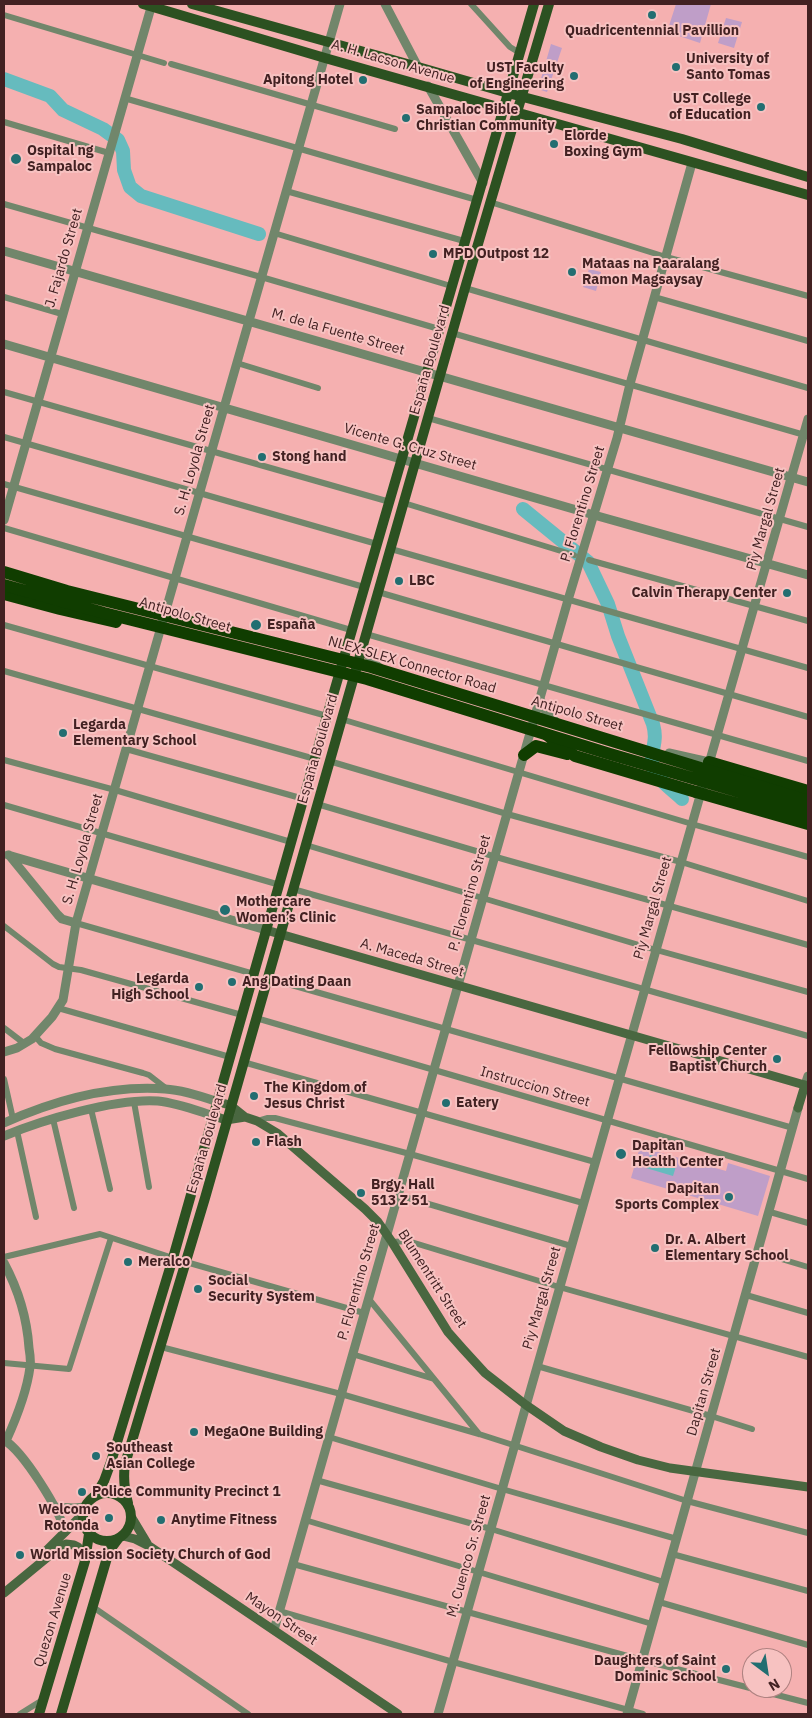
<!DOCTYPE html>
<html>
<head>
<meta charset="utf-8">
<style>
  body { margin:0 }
  #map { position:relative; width:812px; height:1718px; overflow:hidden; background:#f5b0b0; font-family:"IBM Plex Sans",sans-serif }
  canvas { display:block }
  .frame { position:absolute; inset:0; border:5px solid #422122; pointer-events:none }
  .north { position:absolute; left:742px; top:1648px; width:50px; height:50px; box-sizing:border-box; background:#f7c2c1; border:1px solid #af8281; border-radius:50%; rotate:149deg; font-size:14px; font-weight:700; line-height:20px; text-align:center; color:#422122 }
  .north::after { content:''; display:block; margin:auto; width:18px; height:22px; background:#226e71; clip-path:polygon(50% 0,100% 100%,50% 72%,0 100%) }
</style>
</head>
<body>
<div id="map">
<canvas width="812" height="1718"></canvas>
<div class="frame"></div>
<div class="north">N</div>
</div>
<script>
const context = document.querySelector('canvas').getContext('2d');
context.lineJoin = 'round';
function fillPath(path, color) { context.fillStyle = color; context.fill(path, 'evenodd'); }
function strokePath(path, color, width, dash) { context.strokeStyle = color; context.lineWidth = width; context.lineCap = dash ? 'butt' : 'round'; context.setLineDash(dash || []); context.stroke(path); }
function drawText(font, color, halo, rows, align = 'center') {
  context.font = font + ' "IBM Plex Sans",sans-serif'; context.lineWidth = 4; context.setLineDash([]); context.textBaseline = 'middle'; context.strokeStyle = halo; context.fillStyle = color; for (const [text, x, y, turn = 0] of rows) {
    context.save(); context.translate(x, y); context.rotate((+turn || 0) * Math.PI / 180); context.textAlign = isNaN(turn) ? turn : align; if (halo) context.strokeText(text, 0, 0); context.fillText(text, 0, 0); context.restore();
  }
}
const green = new Path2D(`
  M676,4H711L700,43L667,32Z
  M726,18L742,22L734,48L718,43Z
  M551,44L562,48L547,92L538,89Z
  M589,269L601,272L596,291L583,287Z
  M640,1147L726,1171L728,1163L770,1176L758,1216L631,1178Z`);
const water = new Path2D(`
  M650,1155L677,1163L673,1176L646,1168Z`);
const river = new Path2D(`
  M4,79L50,96L63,110L103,129L118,140L123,151L124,170L130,187L141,196L259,234
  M523,509L588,562L608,604L618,636L653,724C658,742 651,748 652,763C653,777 673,790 682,799`);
const minor = new Path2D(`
  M471,4L510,47L520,53
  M4,15L164,63
  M171,64L395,129
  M124,98L477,200
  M4,122L109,153
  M286,191L464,241
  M490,202L666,257L808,296
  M4,204L268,279L439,329
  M274,233L451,286
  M465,288L808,388
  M4,297L62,314
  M654,297L808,341
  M452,333L808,436
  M237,363L318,388
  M4,392L390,502
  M428,418L808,527
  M4,437L377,544
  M4,484L364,587
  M404,503L574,555
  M4,528L351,630
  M391,549L808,668
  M589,560L808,621
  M378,592L808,717
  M4,625L327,716
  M366,634L808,761
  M4,671L315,759
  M341,719L692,824L808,857
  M126,749L304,799
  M4,760L115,790L291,842
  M329,761L507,814L681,862L808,901
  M317,804L503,859L808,945
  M4,805L280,885
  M306,845L649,948L808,992
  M293,889L808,1036
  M76,923L254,974
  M4,926L53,964L59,967L81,970L242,1015
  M267,978L793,1128
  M58,1008L230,1057
  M256,1018L808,1179
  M4,1028L25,1044
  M35,1036L41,1043L55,1049L143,1073L149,1075L167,1089
  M243,1062L595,1162
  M4,1079L13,1119
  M134,1102L149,1187
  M91,1109L110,1189
  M53,1119L74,1208
  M257,1121L267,1118H275L410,1154L583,1203
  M17,1131L36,1217
  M398,1195L571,1246
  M770,1212L808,1223
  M392,1242L408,1241L559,1287L808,1357
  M758,1252L808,1267
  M4,1257L100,1234L173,1258
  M186,1262L364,1313
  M746,1295L808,1313
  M368,1298L479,1434
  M161,1347L341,1394L479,1434L687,1501L808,1533
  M352,1354L434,1379
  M4,1363L69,1369L111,1238
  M537,1366L711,1416L752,1429
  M329,1437L502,1489L677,1539
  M316,1480L491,1529L664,1582
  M305,1520L652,1624
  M672,1554L808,1591
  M293,1564L642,1660L808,1703
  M659,1602L808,1645
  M93,1607L248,1714
  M279,1611L453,1662L643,1714
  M20,1714L44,1699`);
const tertiary = new Path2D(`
  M385,4L418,67
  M428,86L483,183
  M4,251L808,482
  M4,344L594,515L808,575
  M4,520L152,4
  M362,647L372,661L381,669
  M540,699L546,712L556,722
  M669,753L709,762
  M708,767L808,419
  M8,855L266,930
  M9,855L58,915L62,919L76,923
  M4,1052L17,1048L32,1039L52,1017L63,1000L76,923L340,4
  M805,1085L808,1076
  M4,1123C53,1101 110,1085 165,1089C183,1090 201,1096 218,1102
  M4,1136C42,1120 116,1098 158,1101C177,1103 195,1110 214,1116
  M4,1263C18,1289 27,1318 29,1348C30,1354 31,1361 30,1367C27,1391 16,1419 6,1441
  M4,1440C23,1451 60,1510 65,1532
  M55,1507L74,1508L85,1507
  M274,1630L568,600L617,438L630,384L692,163
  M438,1714L702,789
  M627,1714L798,1108`);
const secondary = new Path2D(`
  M266,930L808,1086
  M218,1102L230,1105L245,1117L257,1121L277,1133L365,1209L378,1222L392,1242L448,1332L463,1349L485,1373L526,1405L564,1431L601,1447L638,1460L670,1468L808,1487
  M798,1108L805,1085
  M214,1116L226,1120L245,1117
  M132,1518L147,1543
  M123,1536L135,1539L149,1546L398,1714
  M41,1556L83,1514
  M4,1593L55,1551L66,1544L74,1545L78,1547L85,1561`);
const primary = new Path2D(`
  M143,4L325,58L808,195
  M192,4L418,67L508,93L682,139L808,177
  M83 1517a24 24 0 1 1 48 0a24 24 0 1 1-48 0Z
  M96,1495L104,1481L111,1462L173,1258L327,716L534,4
  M128,1503C124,1489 123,1478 125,1464L205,1198L465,288L549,4
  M39,1714L85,1561L89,1534
  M61,1714L109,1551L118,1539`);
const motorway = new Path2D(`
  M4,594L60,609L116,622
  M547,735L575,756L696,792
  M524,755L536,746L567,754
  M709,762L808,791`);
const motorwayBridge = new Path2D(`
  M4,572L67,591L371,667L808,801
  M4,585L104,613L367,679L610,754L808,812
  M696,792L808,824`);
const markers = [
  [652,15,5,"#226e71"],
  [676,67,5,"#226e71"],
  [574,76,5,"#226e71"],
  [363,80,5,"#226e71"],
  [761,107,5,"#226e71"],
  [406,118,5,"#226e71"],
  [554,144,5,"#226e71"],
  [16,159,6,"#226e71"],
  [433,254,5,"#226e71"],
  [572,272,5,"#226e71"],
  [262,457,5,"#226e71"],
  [399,581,5,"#226e71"],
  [787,593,5,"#226e71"],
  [256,625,6,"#226e71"],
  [63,733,5,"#226e71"],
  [225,910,6,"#226e71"],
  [232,982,5,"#226e71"],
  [199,987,5,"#226e71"],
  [777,1059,5,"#226e71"],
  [254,1096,5,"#226e71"],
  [446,1103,5,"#226e71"],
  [256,1142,5,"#226e71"],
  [621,1154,6,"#226e71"],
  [361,1193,5,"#226e71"],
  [729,1197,5,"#226e71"],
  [655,1248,5,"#226e71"],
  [128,1262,5,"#226e71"],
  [198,1289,5,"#226e71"],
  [194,1432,5,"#226e71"],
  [96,1456,5,"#226e71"],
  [82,1492,5,"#226e71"],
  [109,1518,5,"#226e71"],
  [161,1520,5,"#226e71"],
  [20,1555,5,"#226e71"],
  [726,1669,5,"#226e71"]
];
const poiNames = [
  ["Quadricentennial Pavillion",652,31,"center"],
  ["University of",686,59],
  ["Santo Tomas",686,75],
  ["UST Faculty",564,68,"right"],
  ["of Engineering",564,84,"right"],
  ["Apitong Hotel",353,80,"right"],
  ["UST College",751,99,"right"],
  ["of Education",751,115,"right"],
  ["Sampaloc Bible",416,110],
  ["Christian Community",416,126],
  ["Elorde",564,136],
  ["Boxing Gym",564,152],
  ["Ospital ng",27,151],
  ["Sampaloc",27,167],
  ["MPD Outpost 12",443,254],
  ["Mataas na Paaralang",582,264],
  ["Ramon Magsaysay",582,280],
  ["Stong hand",272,457],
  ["LBC",409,581],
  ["Calvin Therapy Center",777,593,"right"],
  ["España",267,625],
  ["Legarda",73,725],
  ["Elementary School",73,741],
  ["Mothercare",236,902],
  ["Women’s Clinic",236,918],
  ["Legarda",189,979,"right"],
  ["High School",189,995,"right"],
  ["Ang Dating Daan",242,982],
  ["Fellowship Center",767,1051,"right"],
  ["Baptist Church",767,1067,"right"],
  ["The Kingdom of",264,1088],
  ["Jesus Christ",264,1104],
  ["Eatery",456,1103],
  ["Flash",266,1142],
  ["Dapitan",632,1146],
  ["Health Center",632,1162],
  ["Brgy. Hall",371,1185],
  ["513 Z 51",371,1201],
  ["Dapitan",719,1189,"right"],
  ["Sports Complex",719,1205,"right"],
  ["Dr. A. Albert",665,1240],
  ["Elementary School",665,1256],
  ["Meralco",138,1262],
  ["Social",208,1281],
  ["Security System",208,1297],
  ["MegaOne Building",204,1432],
  ["Southeast",106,1448],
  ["Asian College",106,1464],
  ["Police Community Precinct 1",92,1492],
  ["Welcome",99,1510,"right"],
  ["Rotonda",99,1526,"right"],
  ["Anytime Fitness",171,1520],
  ["World Mission Society Church of God",30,1555],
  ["Daughters of Saint",716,1661,"right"],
  ["Dominic School",716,1677,"right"]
];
const streetNames = [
  ["A. H. Lacson Avenue",393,62,16],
  ["J. Fajardo Street",64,258,-74],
  ["M. de la Fuente Street",338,332,16],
  ["España Boulevard",430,360,-74],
  ["Vicente G. Cruz Street",410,447,16],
  ["S. H. Loyola Street",195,460,-74],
  ["P. Florentino Street",583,504,-73],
  ["Piy Margal Street",766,519,-74],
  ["Antipolo Street",185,615,16],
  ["NLEX-SLEX Connector Road",412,665,16],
  ["Antipolo Street",577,714,16],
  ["España Boulevard",318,749,-74],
  ["S. H. Loyola Street",83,849,-74],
  ["P. Florentino Street",470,893,-74],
  ["Piy Margal Street",653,908,-74],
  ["A. Maceda Street",412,958,16],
  ["Instruccion Street",535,1087,16],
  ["España Boulevard",207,1139,-74],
  ["Blumentritt Street",432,1279,57],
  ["P. Florentino Street",359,1282,-74],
  ["Piy Margal Street",542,1298,-74],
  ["Dapitan Street",704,1392,-74],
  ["M. Cuenco Sr. Street",469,1556,-74],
  ["Mayon Street",281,1619,34],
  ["Quezon Avenue",53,1620,-73]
];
fillPath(green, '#bf9ec8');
fillPath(water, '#66bbbe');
strokePath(river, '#66bbbe', 14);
strokePath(minor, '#71866b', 6);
strokePath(tertiary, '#71866b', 9);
strokePath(secondary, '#496740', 9);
strokePath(primary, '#2c5121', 10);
strokePath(motorway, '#103d00', 12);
strokePath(motorwayBridge, '#103d00', 12);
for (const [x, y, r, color] of markers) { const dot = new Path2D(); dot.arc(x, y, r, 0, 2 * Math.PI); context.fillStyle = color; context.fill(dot); strokePath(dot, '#f7c2c1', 2); }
drawText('bold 14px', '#422122', '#f7c2c1', poiNames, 'left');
drawText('14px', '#422122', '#f7c2c1', streetNames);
</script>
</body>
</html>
